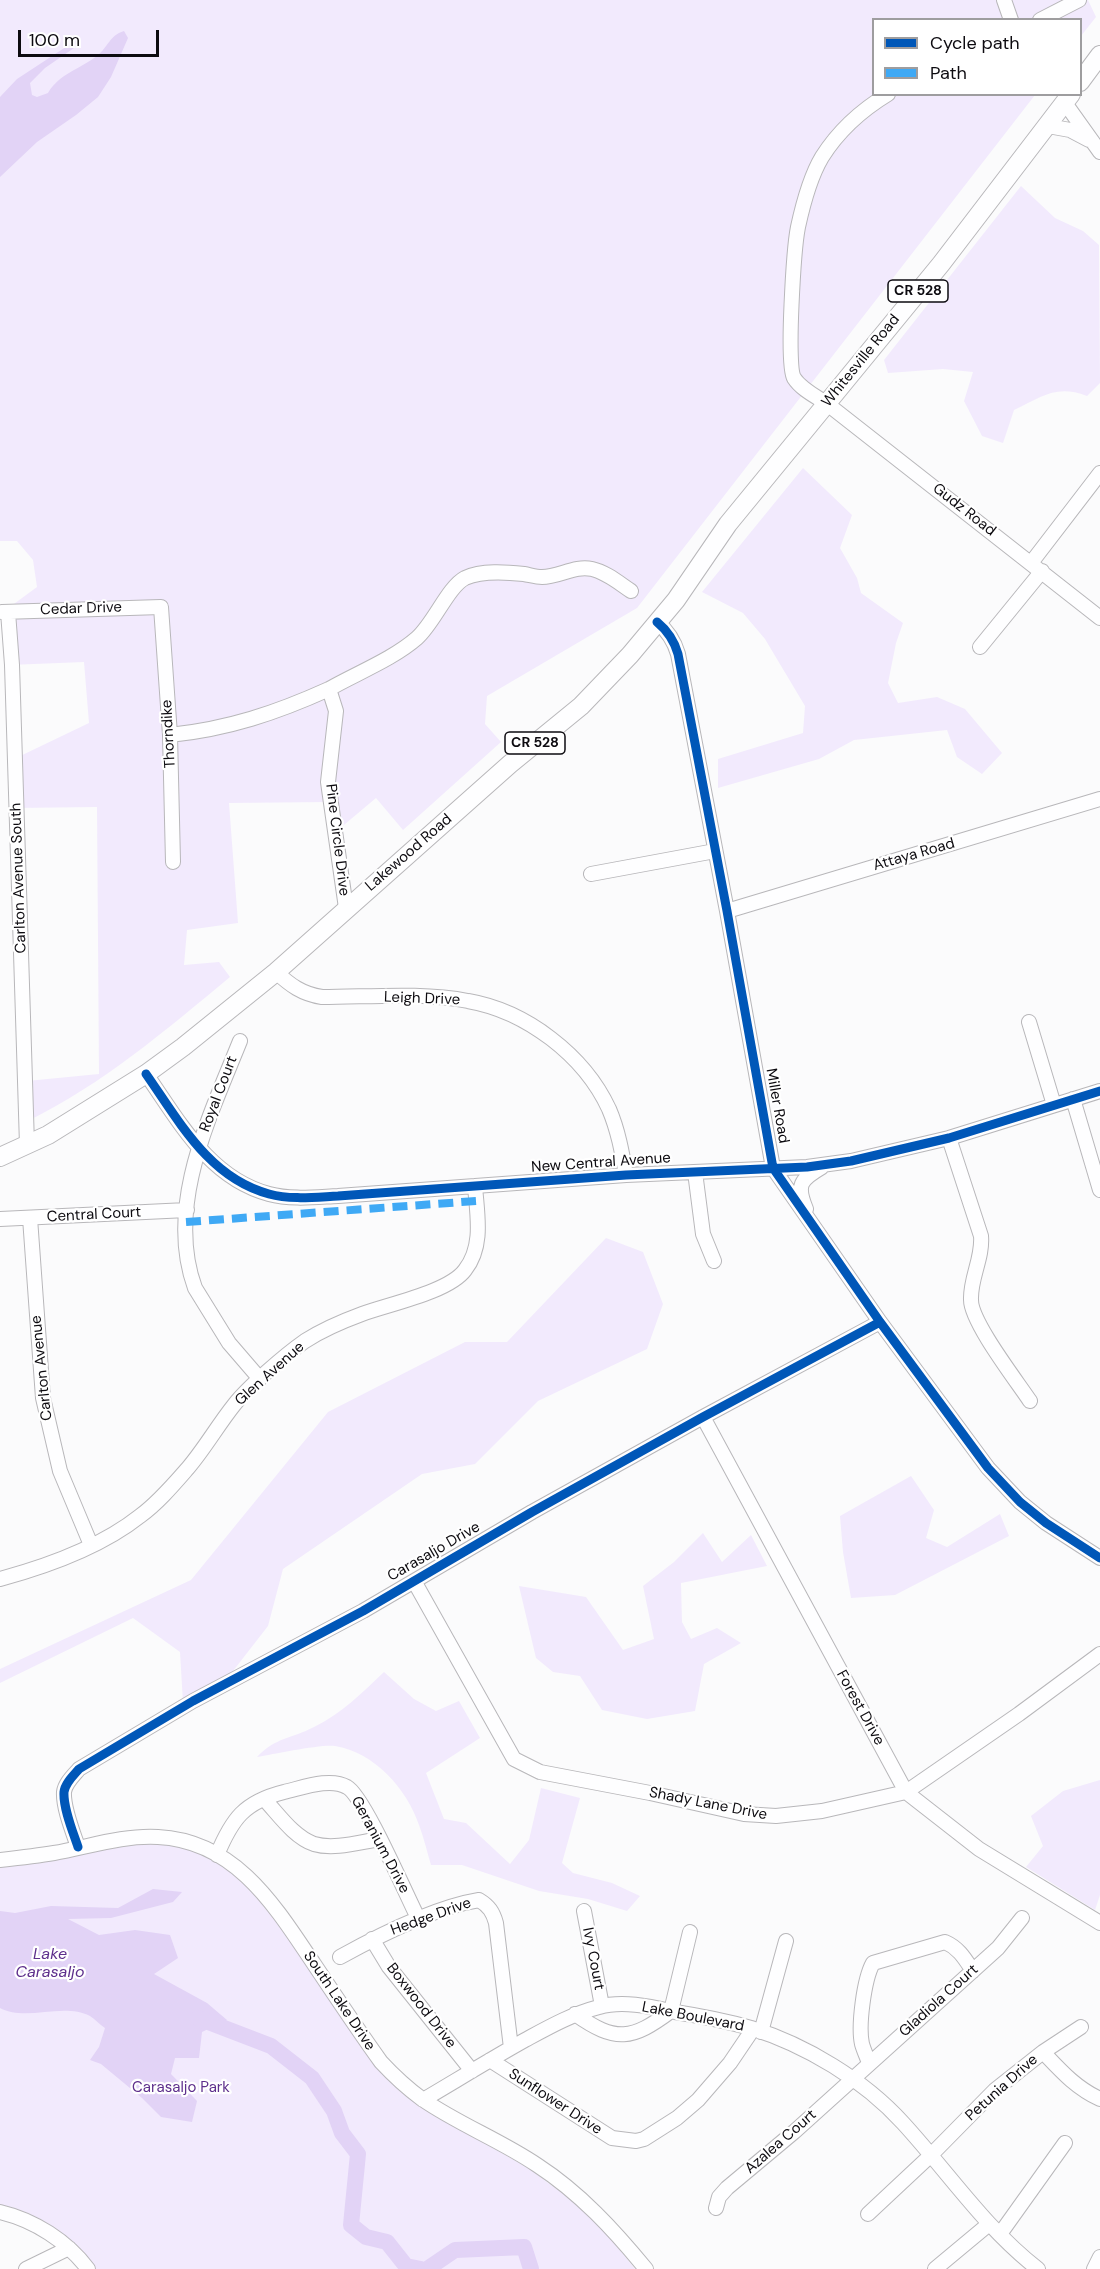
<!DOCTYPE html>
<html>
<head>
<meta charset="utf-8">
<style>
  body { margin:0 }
  #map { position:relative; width:1100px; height:2269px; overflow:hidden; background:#fbfbfc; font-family:"DM Sans",sans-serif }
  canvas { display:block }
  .legend { position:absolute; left:872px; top:18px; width:210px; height:78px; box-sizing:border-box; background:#fff; border:2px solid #9e9d9f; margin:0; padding:8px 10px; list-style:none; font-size:18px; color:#0d0b10 }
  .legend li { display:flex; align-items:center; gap:12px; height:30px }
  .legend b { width:30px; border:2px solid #9e9d9f }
  .scale { position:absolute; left:18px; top:30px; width:141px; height:27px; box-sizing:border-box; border:3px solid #0d0b10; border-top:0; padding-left:8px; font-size:18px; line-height:21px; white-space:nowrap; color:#0d0b10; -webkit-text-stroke:4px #fff; paint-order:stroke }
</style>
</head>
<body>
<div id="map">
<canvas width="1100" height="2269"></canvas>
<ul class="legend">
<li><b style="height:8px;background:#0057b8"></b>Cycle path</li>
<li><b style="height:8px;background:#3fa9f5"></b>Path</li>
</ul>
<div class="scale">100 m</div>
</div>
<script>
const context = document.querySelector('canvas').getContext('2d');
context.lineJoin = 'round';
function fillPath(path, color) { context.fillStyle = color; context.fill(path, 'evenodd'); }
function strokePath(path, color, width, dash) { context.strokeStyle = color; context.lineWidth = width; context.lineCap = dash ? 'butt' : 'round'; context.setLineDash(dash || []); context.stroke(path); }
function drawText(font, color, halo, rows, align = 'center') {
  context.font = font + ' "DM Sans",sans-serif'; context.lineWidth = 4.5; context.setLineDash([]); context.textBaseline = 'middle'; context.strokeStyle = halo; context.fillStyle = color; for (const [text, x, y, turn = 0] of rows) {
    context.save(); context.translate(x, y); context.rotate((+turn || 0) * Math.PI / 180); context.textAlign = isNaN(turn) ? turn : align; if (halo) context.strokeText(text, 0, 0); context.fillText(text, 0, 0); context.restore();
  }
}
const green = new Path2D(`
  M0,0H1088L1096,17L1081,36L1080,20H874V94L1035,95L637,608L487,696L485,724L501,742L403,830L376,798L332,835L328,802L229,803L238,923L187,930L184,965L219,962L230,977C166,1030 103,1084 28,1121L27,1081L99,1074L97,807L15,808L14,759L89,723L84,662L9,665L7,609L37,587L33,560L17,541H0Z
  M1021,186L1055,218L1083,231L1099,245L1100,383L1087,396C1056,384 1042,397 1014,410L1003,443L982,436L964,401L973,372L943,369L888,373L884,360Z
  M803,468L852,515L840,548L857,578L861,593L903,623L896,643L888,683L898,703L937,697L965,709L1002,753L982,774L957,757L947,730L854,740L819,759L718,788V759L803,733L805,706L765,639L743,613L702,592Z
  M606,1238L643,1252L663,1304L647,1349L538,1401L475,1464L422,1474L283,1569L268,1626L226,1680L183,1703L180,1652L133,1618L0,1683V1669L191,1580L328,1412L465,1342H507Z
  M911,1476L934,1510L926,1538L947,1547L1000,1514L1009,1536L895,1595L851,1598L843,1552L840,1516Z
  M703,1533L722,1562L751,1535L767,1566L681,1583L682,1622L691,1639L717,1628L741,1643L704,1664L695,1711L647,1719L602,1710L580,1676L553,1672L536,1658L519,1586L586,1597L623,1650L654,1639L643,1586L674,1562Z
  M384,1672L414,1699L436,1711L459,1701L480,1738L426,1773L444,1819L466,1823L510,1864L529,1840L541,1788L580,1798L562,1863L573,1873L612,1883L640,1896L627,1911L588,1899L539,1891L462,1865H431C427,1852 424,1838 419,1825C407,1789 374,1752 335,1746C321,1744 275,1754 257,1757C276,1737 291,1739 314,1727C341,1714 363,1692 384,1672Z
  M1100,1780V1895L1095,1910L1026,1867L1043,1846L1031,1816L1063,1791Z
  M132,1838L191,1843L249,1877L377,2057L444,2120L528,2168L551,2185L579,2196L602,2219L616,2245L635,2269H88L45,2231L0,2217V1860Z`);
const water = new Path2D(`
  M124,31L128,38L111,77L98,97L76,115L37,142L0,177V97L17,79L78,39L74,48L45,68L30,83L32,95L37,97L48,93C59,74 80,69 97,56C109,46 109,36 124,31Z
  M153,1889L182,1892L173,1902L111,1918L68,1919L99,1935L135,1930L170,1935L178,1958L154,1974L207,2003L227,2020L202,2032L199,2058H175L171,2074L197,2101L192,2122L161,2117L142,2098L101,2064L90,2060L99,2047L105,2028C100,2025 95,2019 90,2016C62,2002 27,2022 0,2008V1911L15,1913L51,1906L118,1908Z`);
const river = new Path2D(`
  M198,2018L271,2046L312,2078L334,2111L342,2133L358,2154L351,2225L366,2237L387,2242L406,2266L421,2269
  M427,2269L455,2250L524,2247L531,2269`);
const minor = new Path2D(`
  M1004,0L1011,20
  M1040,20L1079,0
  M888,94C860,111 839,130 822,157C810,177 803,204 798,227C794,247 786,365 794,378C801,389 815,396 826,403L1100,618
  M1065,103L1100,152
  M1048,126L1070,130L1089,140
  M1031,563L1100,473
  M2,612L161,607L170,735L173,862
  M8,612L12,665L27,1145
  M657,622C668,631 674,640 678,654L727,911L773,1168L880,1322L988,1468L1020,1502L1046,1523L1100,1558
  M980,647L1042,571
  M170,735C228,729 276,713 329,689
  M591,874L715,851
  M346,908L328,782L336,711L329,689C357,673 393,659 417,638C434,623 448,587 465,578C482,570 506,572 524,574C530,575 536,577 542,577C559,577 575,565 592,569C606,572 619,583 631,591
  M727,911L1100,799
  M276,972C290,985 302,994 322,997C368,997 423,992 468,1001C526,1011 584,1055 609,1109C618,1130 622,1152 626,1175
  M1029,1022L1054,1105
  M240,1041C210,1116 165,1206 195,1288L229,1343L260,1379
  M146,1074C179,1121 209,1178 269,1194C291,1200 316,1197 338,1196L626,1175L807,1167L851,1161L949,1138L1100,1091
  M1073,1099L1100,1190
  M949,1138L981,1236C983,1258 970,1278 971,1300C971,1322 1016,1380 1030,1401
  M695,1172L703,1234L714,1261
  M806,1209C796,1185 800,1180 822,1167
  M30,1218L43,1398L60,1471L91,1545
  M0,1219L187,1210
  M703,1417L906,1792L979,1849L1100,1923
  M0,1579C48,1566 101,1547 140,1516C158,1503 174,1484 188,1468C205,1448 218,1425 234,1405C248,1387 285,1355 305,1341C322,1330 343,1321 362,1314C389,1304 449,1292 465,1270C484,1246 477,1214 475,1186
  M414,1581L514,1759L540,1772L650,1793L744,1814L776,1816L822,1811L906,1792L1019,1714L1100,1654
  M265,1800C279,1815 294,1837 314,1844C334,1850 360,1842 380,1839
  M78,1847C73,1832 63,1808 64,1792C65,1783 74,1775 79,1769L193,1701L363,1611L532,1512L703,1417L880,1322
  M217,1855C232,1819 244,1802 284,1792C302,1788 330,1777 347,1787C364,1796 407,1897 419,1920
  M0,1860C18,1858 36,1856 54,1853C88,1847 123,1835 158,1837C236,1841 275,1906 314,1964C336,1997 358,2030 381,2062C394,2076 407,2088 422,2099C458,2124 500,2140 537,2165C580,2193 614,2230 646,2269
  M584,1911L602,2006
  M372,1939L389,1967L472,2071
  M340,1957C378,1936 436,1907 479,1900C489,1906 493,1912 496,1923L511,2048
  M575,2014C616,2043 632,2040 671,2011L690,1932
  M761,2032L786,1941
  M1043,2052C1061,2071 1076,2088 1100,2099
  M490,2060L612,2138L636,2141L644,2139L677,2118L698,2100L730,2063L753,2029
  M869,2063C867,2057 864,2051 862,2044C858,2026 864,1979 873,1963L945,1942C959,1948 965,1959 973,1971
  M423,2100C457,2080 491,2059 525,2040C549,2027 572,2014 599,2007C623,2000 652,2007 675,2012C701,2016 726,2021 751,2028C806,2045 864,2080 903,2123C948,2172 985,2228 1038,2269
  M716,2208L719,2197L727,2188L794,2132L998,1948L1022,1918
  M0,2212C34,2220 67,2241 88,2269
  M868,2214L930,2156L995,2090L1043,2052L1081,2027
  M1000,2234L1065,2143
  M26,2269L69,2248
  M935,2269L989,2224
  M1094,2269L1100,2257`);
const major = new Path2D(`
  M1080,82L1100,55
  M0,1157L48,1135L146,1074L183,1047L276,972L510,764L581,706L630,655L676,600L728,524L941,264L1071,94`);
const quiet = new Path2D(`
  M186,1222L476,1201`);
const cycleway = new Path2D(`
  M657,622C668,631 674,640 678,654L727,911L773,1168L880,1322L988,1468L1020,1502L1046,1523L1100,1558
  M146,1074C179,1121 209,1178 269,1194C291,1200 316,1197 338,1196L626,1175L807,1167L851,1161L949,1138L1100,1091
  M78,1847C73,1832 63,1808 64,1792C65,1783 74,1775 79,1769L193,1701L363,1611L532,1512L703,1417L880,1322`);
const shields = [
  [918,291,60],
  [535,743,60]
];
const shieldNames = [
  ["CR 528",918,291],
  ["CR 528",535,743]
];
const streetNames = [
  ["Whitesville Road",861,361,-51],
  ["Gudz Road",964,510,38],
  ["Cedar Drive",81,609,-2],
  ["Thorndike",169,734,-93],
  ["Pine Circle Drive",337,840,83],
  ["Lakewood Road",409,853,-41],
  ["Attaya Road",914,855,-16],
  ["Carlton Avenue South",19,878,-92],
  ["Leigh Drive",422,999,2],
  ["Royal Court",219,1094,-69],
  ["Miller Road",777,1106,80],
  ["New Central Avenue",601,1163,-4],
  ["Central Court",94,1215,-3],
  ["Carlton Avenue",42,1368,-96],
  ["Glen Avenue",270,1374,-42],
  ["Carasaljo Drive",434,1552,-30],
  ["Forest Drive",860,1708,61],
  ["Shady Lane Drive",708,1804,11],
  ["Geranium Drive",380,1845,62],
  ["Hedge Drive",431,1917,-20],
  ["Ivy Court",593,1959,79],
  ["South Lake Drive",339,2001,56],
  ["Gladiola Court",939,2001,-42],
  ["Boxwood Drive",421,2006,52],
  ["Lake Boulevard",693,2017,11],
  ["Petunia Drive",1002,2088,-42],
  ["Sunflower Drive",555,2102,33],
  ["Azalea Court",781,2142,-41]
];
const parkNames = [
  ["Carasaljo Park",181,2088]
];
const waterNames = [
  ["Lake",50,1955],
  ["Carasaljo",50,1973]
];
fillPath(green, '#f2eafd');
fillPath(water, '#e2d3f6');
strokePath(river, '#e2d3f6', 16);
strokePath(minor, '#b8b7ba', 16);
strokePath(major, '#b8b7ba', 20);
strokePath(minor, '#fefeff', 14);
strokePath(major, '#fefeff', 18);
strokePath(quiet, '#3fa9f5', 8, [15, 8]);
strokePath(cycleway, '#0057b8', 9);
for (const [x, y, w] of shields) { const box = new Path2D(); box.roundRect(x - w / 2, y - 11, w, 22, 4.5); context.fillStyle = '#fff'; context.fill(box); strokePath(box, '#0d0b10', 1.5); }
drawText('bold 14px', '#0d0b10', null, shieldNames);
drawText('15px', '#0d0b10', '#fff', streetNames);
drawText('15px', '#5e2f8c', '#fff', parkNames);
drawText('italic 16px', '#5e2f8c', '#fff', waterNames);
</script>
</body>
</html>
